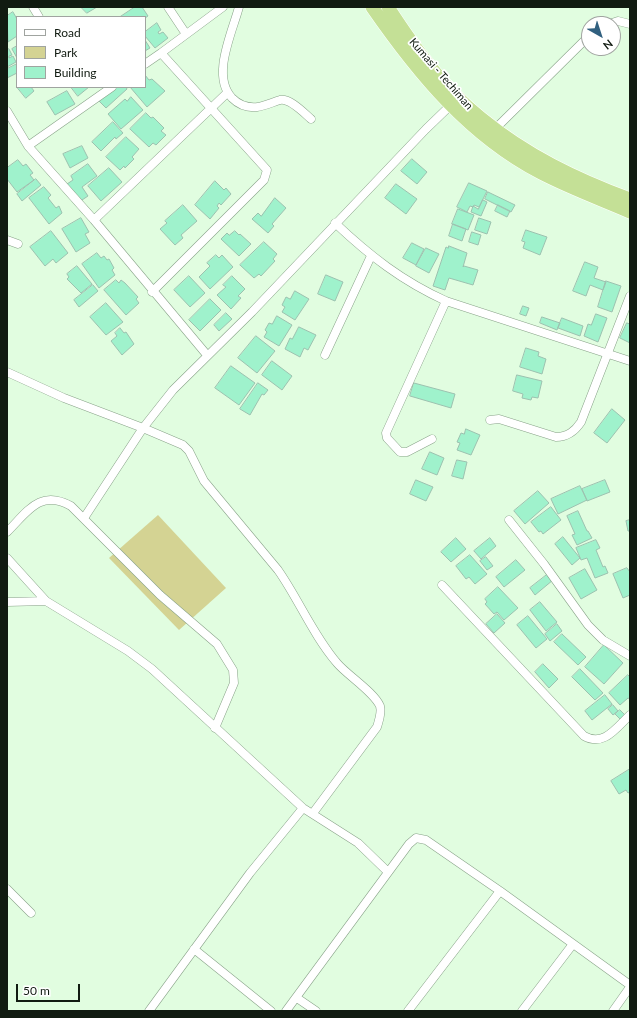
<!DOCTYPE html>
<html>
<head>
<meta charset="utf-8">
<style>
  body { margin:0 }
  #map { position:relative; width:637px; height:1018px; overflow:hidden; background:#e1fde0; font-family:Lato,sans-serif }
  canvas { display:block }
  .frame { position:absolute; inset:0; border:8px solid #111b11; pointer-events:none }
  .legend { position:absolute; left:16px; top:16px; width:130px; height:72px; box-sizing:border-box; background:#fff; border:1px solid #a0a4a0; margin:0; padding:5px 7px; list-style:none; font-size:12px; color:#111b11 }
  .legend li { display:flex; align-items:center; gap:8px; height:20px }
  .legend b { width:20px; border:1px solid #a0a4a0 }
  .north { position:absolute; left:581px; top:16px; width:40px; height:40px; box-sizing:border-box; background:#fff; border:1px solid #a0a4a0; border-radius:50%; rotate:141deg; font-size:11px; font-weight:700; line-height:16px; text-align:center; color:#111b11 }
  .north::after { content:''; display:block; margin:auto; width:14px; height:18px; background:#31607f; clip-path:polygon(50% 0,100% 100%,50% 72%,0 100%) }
  .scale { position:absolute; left:16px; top:984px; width:64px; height:18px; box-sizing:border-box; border:2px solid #111b11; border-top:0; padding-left:5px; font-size:12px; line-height:14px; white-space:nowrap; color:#111b11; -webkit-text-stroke:3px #fff; paint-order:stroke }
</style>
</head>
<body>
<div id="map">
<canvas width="637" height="1018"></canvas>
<div class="frame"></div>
<ul class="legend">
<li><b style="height:5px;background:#fff"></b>Road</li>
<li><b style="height:11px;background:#d4d393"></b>Park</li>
<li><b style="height:11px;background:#9ff2cc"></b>Building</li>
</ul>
<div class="north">N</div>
<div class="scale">50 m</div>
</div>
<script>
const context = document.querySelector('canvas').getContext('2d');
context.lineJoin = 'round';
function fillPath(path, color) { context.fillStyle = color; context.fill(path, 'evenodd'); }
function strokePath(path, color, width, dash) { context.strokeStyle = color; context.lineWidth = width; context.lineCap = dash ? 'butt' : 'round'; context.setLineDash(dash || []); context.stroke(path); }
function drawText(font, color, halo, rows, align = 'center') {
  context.font = font + ' Lato,sans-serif'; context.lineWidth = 3.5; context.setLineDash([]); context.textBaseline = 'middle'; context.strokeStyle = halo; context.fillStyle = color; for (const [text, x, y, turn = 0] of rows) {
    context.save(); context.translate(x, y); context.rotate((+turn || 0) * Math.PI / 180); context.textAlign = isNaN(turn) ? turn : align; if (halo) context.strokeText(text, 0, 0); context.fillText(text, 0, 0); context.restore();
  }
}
const green = new Path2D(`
  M158,515L226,588L179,630L109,558Z`);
const building = new Path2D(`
  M81,7H97L87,13Z
  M135,7H142L148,16L145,18L120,17Z
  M13,12L17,19V36L8,42L7,16Z
  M157,23L161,30L158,32L159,34L163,32L168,38L155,48L145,36V32Z
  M145,40L150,48L145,51Z
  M17,46V58L12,49Z
  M9,49L12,55L9,56V58L13,56L16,62L7,67V50Z
  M17,64V73L7,78V69Z
  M145,75L149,80L152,79L165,91L147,107L130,87H145Z
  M17,87H31L34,91L26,98Z
  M71,87H89L78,96Z
  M115,87H126L127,89L106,108L99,101Z
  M67,91L75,104L55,115L47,102Z
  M131,97L143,110L121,129L108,114L125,99L127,101Z
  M146,113L151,118L153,117L164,128L161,131L166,135L156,145L153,143L149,147L130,129Z
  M113,122L123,133L116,139L115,137L101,151L92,142Z
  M126,137L139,149L132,157L134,159L125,168L124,166L120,170L106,157Z
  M82,146L88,158L70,168L63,154Z
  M412,159L427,172L417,184L401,171Z
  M18,160L23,166L26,164L33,173L30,175L34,180L17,192L7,179V168Z
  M88,164L97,176L82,187L88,196L79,202L67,184L73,180L71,176Z
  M109,168L122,182L101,201L88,186Z
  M36,179L41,185L22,201L17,194Z
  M215,181L224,190L226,188L231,194L221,205L219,203L217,206L219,208L210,219L195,205Z
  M469,183L487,191L479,207L474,205L473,207L470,206L467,212L457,207Z
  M396,184L417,199L406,214L385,198Z
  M44,187L51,195L48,198L56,208L59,206L62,213L49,224L29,198Z
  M488,192L515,205L511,212L485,199Z
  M275,198L286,208L272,224L274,226L268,233L252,219L258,213L261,216Z
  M483,200L487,202L481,216L471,212L473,206L478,209Z
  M183,205L197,221L181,235L183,238L175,245L160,229L167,223L165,221Z
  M498,205L510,211L507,217L495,211Z
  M458,209L474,215L468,230L452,224Z
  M81,218L89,232L85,234L90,243L76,252L62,229Z
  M479,218L491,222L487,234L475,230Z
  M453,224L466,229L462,241L449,236Z
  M526,230L547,237L540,255L523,248L525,242L522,241Z
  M51,231L68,253L56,263L53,259L45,266L30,247Z
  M235,231L239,235L240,234L251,244L239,256L221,239L227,233L229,235Z
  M472,232L481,235L478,245L469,242Z
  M264,242L277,254L273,259L275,261L261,276L259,274L254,278L240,265Z
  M412,243L424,249L416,265L403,258Z
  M449,246L467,253L463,267L464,266L478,270L473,285L449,278L445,290L433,286L446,247L448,248Z
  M426,248L439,254L429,273L416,266Z
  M97,253L101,258L104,256L107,260L109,259L114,268L112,270L115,275L99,288L82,264Z
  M216,255L219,258L222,255L233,267L210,289L199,277L210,266L207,263Z
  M585,262L598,267L594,278L606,282L603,290L590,285L586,296L573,291Z
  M77,266L92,284L81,293L67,279L69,277L67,274Z
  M326,275L343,282L335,301L318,294Z
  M189,276L205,293L190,307L174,290Z
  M232,276L245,289L238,296L241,298L231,309L217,295L226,287L223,285Z
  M116,280L119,283L121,280L125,283L138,297L136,299L139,303L126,315L104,290Z
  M606,281L621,286L612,312L598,307Z
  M93,285L98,291L79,307L74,300Z
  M295,291L309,299L295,320L282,312L285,307L282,305L286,297L290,299Z
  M210,299L221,310L200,331L189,320Z
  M106,303L123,322L106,335L90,317Z
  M523,306L529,308L526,316L520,314Z
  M226,313L232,319L219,331L214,325Z
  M596,314L607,318L598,342L584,336L588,324L591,325Z
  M277,316L292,325L279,346L264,337L267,332L265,330L269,323L272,324Z
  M542,317L560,323L557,330L540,323Z
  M562,318L583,326L580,336L558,328Z
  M627,323L630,324V343L620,338Z
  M299,327L316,335L308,350L304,348L300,357L285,349L290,338L292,339Z
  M120,328L124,333L126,332L134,344L122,355L111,341L117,336L115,333Z
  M256,336L275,351L257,373L238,358Z
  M526,348L539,352L538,356L546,359L542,374L520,367Z
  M272,361L292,376L282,390L262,375Z
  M231,366L255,383L239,405L215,388Z
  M517,375L542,381L538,398L532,397L531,400L522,398L523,394L513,391Z
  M258,383L268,390L264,395L262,394L250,415L240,409Z
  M414,383L455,394L451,408L410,396Z
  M612,409L625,420L607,443L594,433Z
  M466,429L480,435L471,455L457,450L460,443L457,442L461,433L464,434Z
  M430,452L444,458L437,475L422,469Z
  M457,460L467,462L463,479L452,476Z
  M416,480L433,487L426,501L410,494Z
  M605,480L610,492L587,501L582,489Z
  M580,486L587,500L558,514L551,499Z
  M538,491L549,503L525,524L514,511Z
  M551,507L561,520L543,534L541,531L539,532L531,522Z
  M578,511L587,531H588L592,538L577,545L572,535L575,534L567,516Z
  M630,520V531H628L626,521Z
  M563,537L580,558L572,565L555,544Z
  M456,538L466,549L451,562L441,552Z
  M490,538L496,546L481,559L474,551Z
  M596,540L600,548L596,550L603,567L605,566L608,573L595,578L587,558L581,560L576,548Z
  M470,555L487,574L475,584L469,577L466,579L456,566Z
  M486,557L493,566L487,570L480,561Z
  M516,560L525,570L504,587L496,577Z
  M627,568L630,572V595L623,598L613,574Z
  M585,569L597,590L581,599L569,578Z
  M548,574L553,580L535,595L530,588Z
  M498,587L518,608L504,620L497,612L494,614L485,604L487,602L485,599Z
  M540,602L557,622L546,631L530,610Z
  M497,614L505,623L494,633L486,624Z
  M528,616L547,639L536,648L517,625Z
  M557,624L562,631L550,641L545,634Z
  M562,634L586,657L578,665L554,642Z
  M604,645L623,663L604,684L585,667Z
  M543,664L558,679L549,688L535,672Z
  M580,669L603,693L595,700L572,677Z
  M628,675L630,677V699L628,698L620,705L609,693Z
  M605,695L612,704L592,720L585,711Z
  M613,705L618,711L613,715L608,709Z
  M620,710L625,715L620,719L615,714Z
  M630,769V792L628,793L626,790L619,794L611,781Z`);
const minor = new Path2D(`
  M33,7L39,17
  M168,7L186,34
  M239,7C232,33 211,76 232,98C239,105 247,108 257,107C265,106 273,102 280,100C290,98 304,113 311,119
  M609,24L618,21L630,24
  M161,53L223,7
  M145,64L161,53L267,170L264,180L152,292
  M7,111L28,146L94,220L207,355
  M495,129L589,36
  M28,146L112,87
  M94,220L227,93
  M335,223C370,256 402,281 446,301L630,361
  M7,240L18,244
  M325,355L371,256
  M7,372L64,398L143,428L183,445L189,451L204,481L278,570C299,600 313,635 337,663C347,675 374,692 380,706C382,713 379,720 377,727L313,813
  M490,420L499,419L556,437C568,437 575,431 581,422L630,296
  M432,439L407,452H400L387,438L386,433L446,301
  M84,518L143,428L173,390L252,312L426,129L454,102
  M509,520L544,564L588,625L603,640L630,656
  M7,532C28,511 40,489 71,506L160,595L217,644L233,670L234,683L215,728
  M7,558L46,601L128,651L152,669L303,808L358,843L388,872
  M442,585L584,736C604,747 616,728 630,715
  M7,602L46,601
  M7,889L31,913
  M194,949L271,1011
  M297,998L316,1011
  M149,1011L250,873L303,808
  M286,1011L409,844L416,838L426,840L500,891L630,985
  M408,1011L500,891
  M522,1011L573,944
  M613,1011L630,987`);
const trunk = new Path2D(`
  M372,7C417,72 469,136 541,173C570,188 600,199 630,212
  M388,7C414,47 443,88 481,118C526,155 576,179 630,199`);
const streetNames = [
  ["Kumasi - Techiman",441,74,49]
];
fillPath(green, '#d4d393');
fillPath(building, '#9ff2cc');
strokePath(building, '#9cc1af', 1);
strokePath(minor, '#88a288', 9);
strokePath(trunk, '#fff', 14);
strokePath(minor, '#fff', 8);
strokePath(trunk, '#c4e096', 13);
drawText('11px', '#111b11', '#fff', streetNames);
</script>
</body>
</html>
